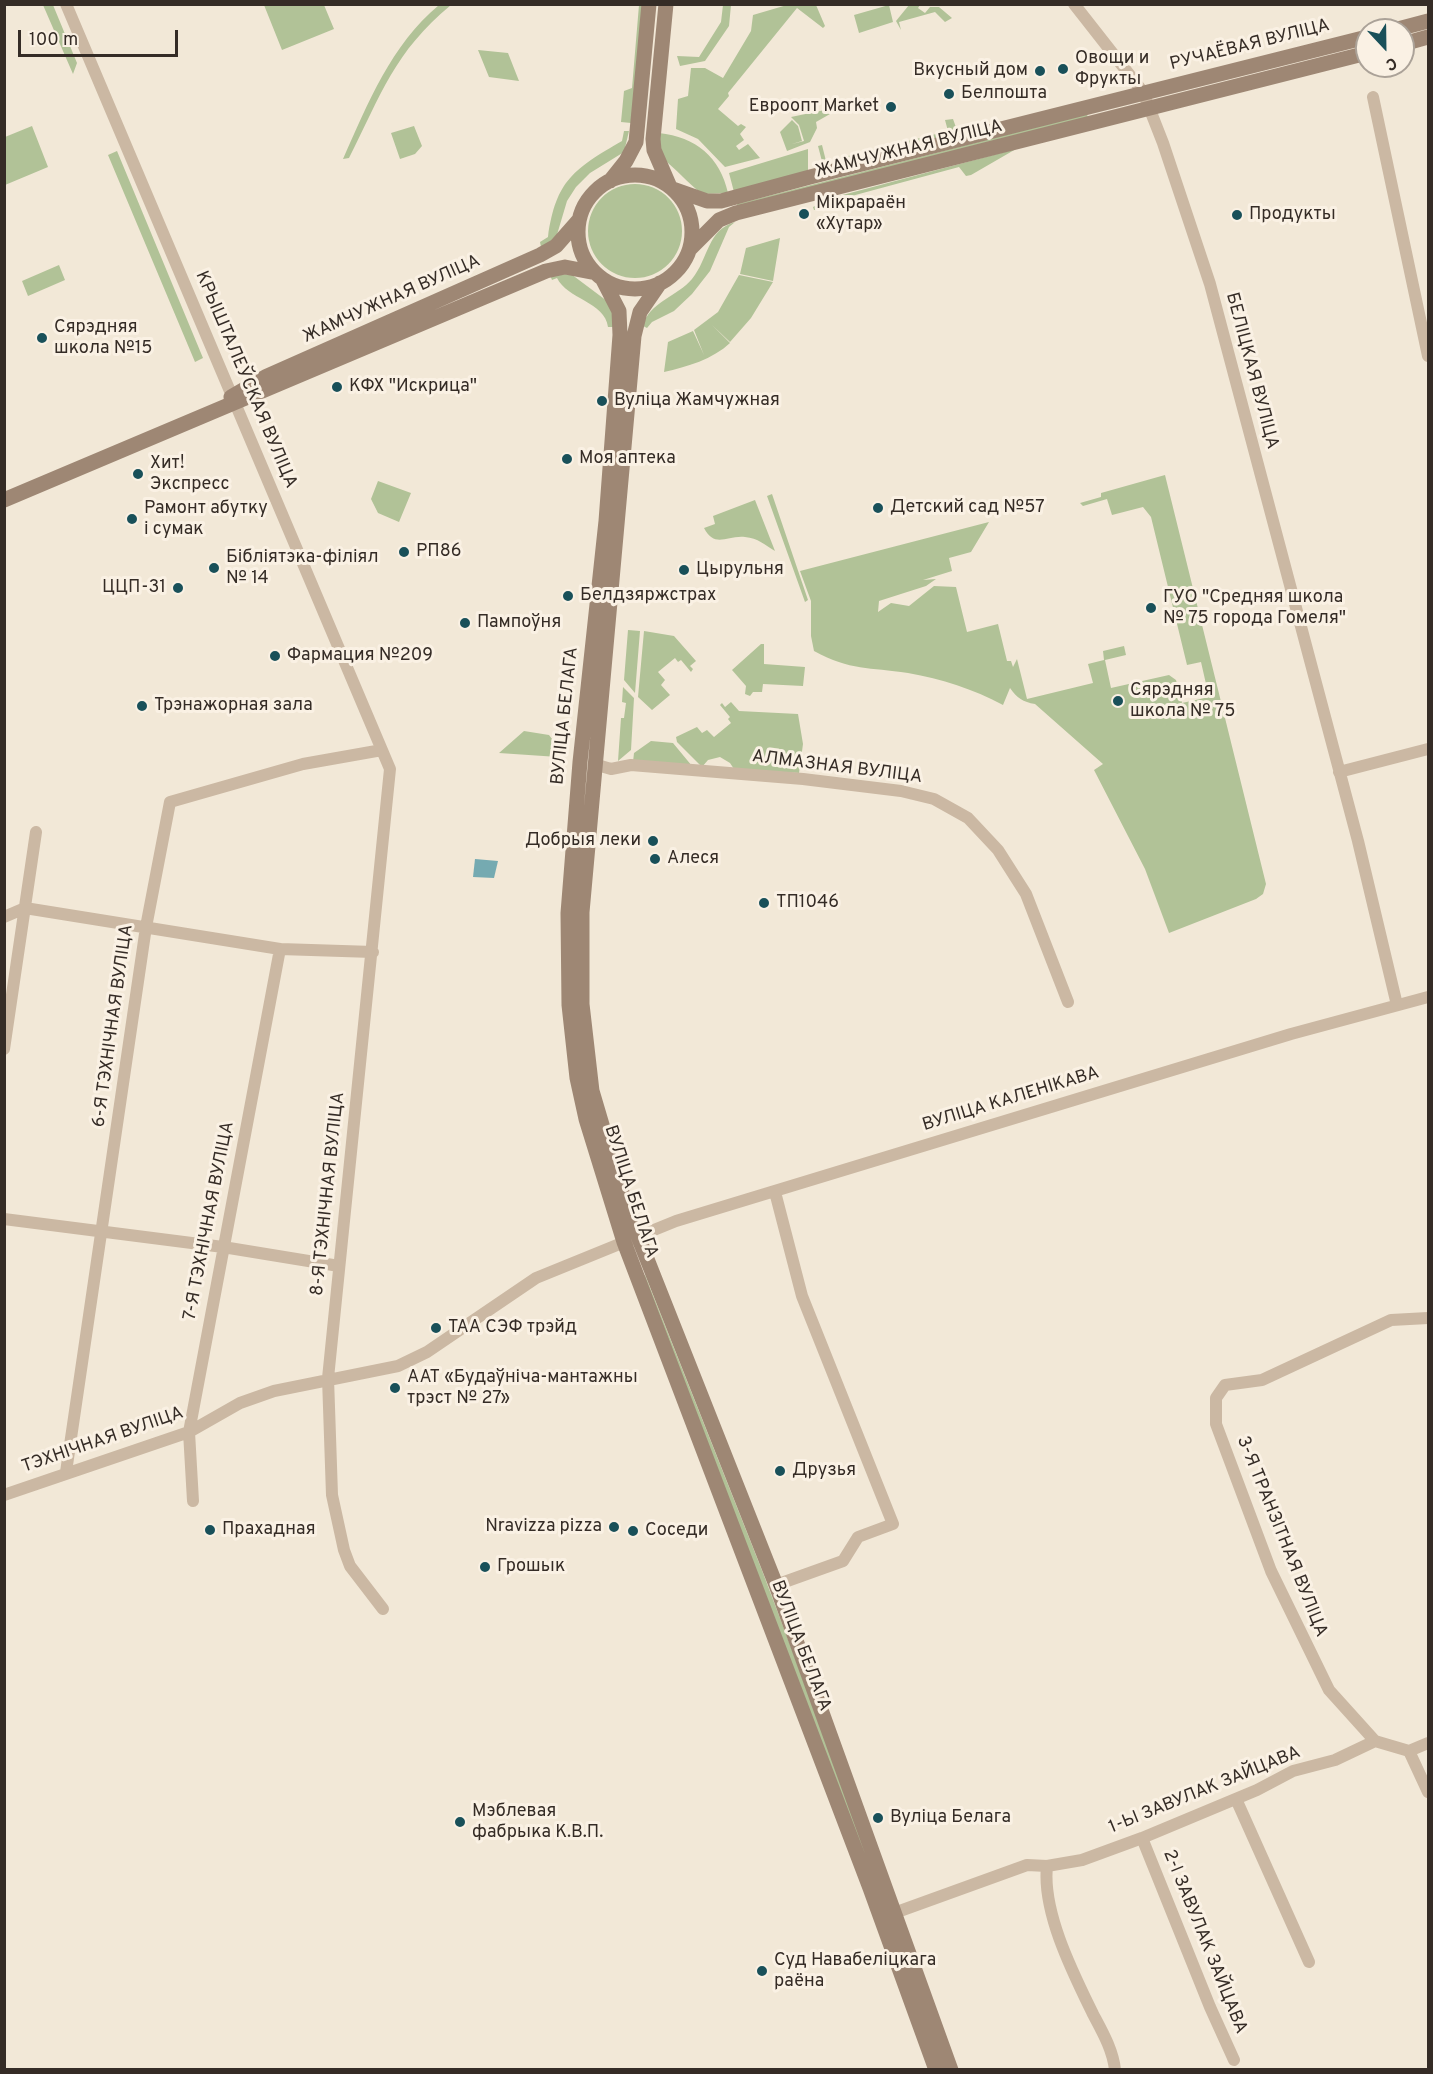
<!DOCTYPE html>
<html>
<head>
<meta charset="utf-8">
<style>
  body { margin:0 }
  #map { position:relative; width:1433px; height:2074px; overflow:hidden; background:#f2e8d7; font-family:Overpass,sans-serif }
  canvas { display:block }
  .frame { position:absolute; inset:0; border:6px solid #352c26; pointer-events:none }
  .north { position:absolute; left:1355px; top:18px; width:60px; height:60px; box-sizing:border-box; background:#faf1e4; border:2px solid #aba298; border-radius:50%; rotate:158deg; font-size:16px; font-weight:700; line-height:24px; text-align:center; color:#352c26 }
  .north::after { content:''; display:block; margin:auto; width:21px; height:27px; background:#195059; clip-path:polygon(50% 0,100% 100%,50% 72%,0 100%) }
  .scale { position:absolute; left:18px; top:30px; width:160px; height:27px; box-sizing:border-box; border:3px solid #352c26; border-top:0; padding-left:8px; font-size:18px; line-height:21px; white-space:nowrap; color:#352c26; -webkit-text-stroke:4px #faf1e4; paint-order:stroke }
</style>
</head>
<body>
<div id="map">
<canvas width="1433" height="2074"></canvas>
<div class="frame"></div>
<div class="north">С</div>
<div class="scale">100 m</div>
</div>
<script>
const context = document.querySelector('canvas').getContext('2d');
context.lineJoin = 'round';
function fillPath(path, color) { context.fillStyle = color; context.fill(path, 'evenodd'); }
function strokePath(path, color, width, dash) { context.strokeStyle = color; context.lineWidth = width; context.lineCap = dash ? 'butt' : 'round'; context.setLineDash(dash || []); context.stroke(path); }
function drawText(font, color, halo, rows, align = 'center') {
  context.font = font + ' Overpass,sans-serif'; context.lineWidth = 6; context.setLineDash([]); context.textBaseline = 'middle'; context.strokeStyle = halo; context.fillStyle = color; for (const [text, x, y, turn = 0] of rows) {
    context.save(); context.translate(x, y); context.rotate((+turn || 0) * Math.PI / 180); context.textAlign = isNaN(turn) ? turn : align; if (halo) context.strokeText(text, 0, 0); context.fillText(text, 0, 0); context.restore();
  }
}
const green = new Path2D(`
  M43,5H53L77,63L73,74Z
  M264,5H324L334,29L282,50Z
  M439,5H451C394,52 381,95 349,158L343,159C368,103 391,45 439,5Z
  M639,5H643L631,123L621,122L624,91L632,88Z
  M723,5H731L729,26L705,61L680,66L677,56L699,57L721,22Z
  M787,5H816L825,26L823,28L797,8L728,93L729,96L718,109L738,126L741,124L746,127L740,134L744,140L736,146L739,150L748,144L760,158L725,167L698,139L676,129L678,99L688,96L691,68H705L723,78L751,31L753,15Z
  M889,5L893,22L859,33L854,15Z
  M909,5H920L918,8L925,13L930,7H939L952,18L945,22L935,12L899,22L901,30L896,21Z
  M478,50L508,53L519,81L489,77Z
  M844,106L816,122L817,128L810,142L787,151L780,132L792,120L798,126L802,141L792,144L804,141L799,125L791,117Z
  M1087,114L1088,118L738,208L737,204Z
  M953,119L958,133L824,169L818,146L822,145L827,165L844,161V157L948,131L945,120Z
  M32,126L48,167L5,185V137Z
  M414,126L422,146L415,154L400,159L391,133Z
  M624,131H629L624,152L590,173L576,187L567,201L556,238L541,247L540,242L548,237C556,180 574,169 622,141Z
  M659,133C696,137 720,157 728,193L702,194C688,183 676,169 662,158Z
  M808,149V173L734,192L729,173Z
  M1016,149L971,175L966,176L959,167L848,197V201L814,210L813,207L835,197Z
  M117,151L203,358L195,362L108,155Z
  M588 231a47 47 0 1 1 94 0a47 47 0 1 1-94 0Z
  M735,222L729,227L710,271L692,294L674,311L652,322L647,328L643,326C648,303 678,296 692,279C709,258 707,230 735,222Z
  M780,238L773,281L740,274L746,248Z
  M59,265L65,280L28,296L22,281Z
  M571,274L607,301L612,308L615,327H608C605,302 567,299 557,278L552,280L550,275Z
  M739,275L773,282L751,318L730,342L712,325L730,343C713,359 687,367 664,372L668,342L693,331L704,355L694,330L718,312Z
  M1165,475L1266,884L1263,894L1256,899L1169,933L1145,869L1094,770L1103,764L1035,704C1023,702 1017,698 1010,688L1003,705C973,689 942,679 908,673C869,667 851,671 814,651L811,636V601L800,571L989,522L971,552L949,558L952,571L923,580L936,579L926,586L879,601L878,612L891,603L909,606L934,586L956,587L967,632L998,624L1007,661H1011L1013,667L1017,659L1027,699L1093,683L1088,664L1104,660L1103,651L1124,646L1126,655L1105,660L1111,688L1169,675L1176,680L1182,703L1209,697L1201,662L1187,665L1151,517L1143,507L1112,515L1107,499L1083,506L1080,503L1101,497V493Z
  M378,481L411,493L399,522L378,513L371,499Z
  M772,494L808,600L805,602L767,496Z
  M755,500L775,551C765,545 758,538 745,537C727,535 715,549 704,528L715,524L713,516Z
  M628,630L640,631L635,693L624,680Z
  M644,631L674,636L696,661L690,666L693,669L691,672L681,660L678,662L675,658L658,672L665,680L661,685L670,695L652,710L638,697Z
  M761,644H764V664L805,667L803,686L763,684L762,692H753L750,696L745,694L746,686L732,670Z
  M623,687L634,698L631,750L618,761L621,718H624L626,703L622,702Z
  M731,702L739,711L798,714L803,744L799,773L734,769L730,763L720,757L708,760L702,767L677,742L676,737L697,727L702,733L707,730L714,737L731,723L728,719L730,717L720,705L722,703L725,707Z
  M524,731L549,735L559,748L558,757L499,753Z
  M651,741L673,743L692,766L633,762L634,753Z
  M645,1275L763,1573L871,1860L872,1884L641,1277Z`);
const water = new Path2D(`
  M475,859L498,861L494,878L473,877Z`);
const street = new Path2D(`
  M66,4L390,769L328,1378L332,1495L344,1550L350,1566L383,1609
  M1074,4L1143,92L1163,143L1210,284L1358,841L1397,1005
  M1373,97L1428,356
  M594,764L611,769L631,765L803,779L901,791L934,799L968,818L998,850L1026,894L1068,1002
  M1339,772L1428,749
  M4,917L25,908L280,949L373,952
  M4,1049L36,832
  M775,1192L802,1296L893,1524L858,1537L843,1561L776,1585
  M4,1219L223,1247L339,1266
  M1428,1318L1391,1320L1262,1380L1225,1385L1216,1398V1424L1271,1571L1329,1690L1375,1741L1409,1751L1428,1792
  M66,1472L146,927L170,802L303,764L382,750
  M4,1495L189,1432L240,1403L274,1391L398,1366L427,1352L536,1278L676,1221L1291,1034L1428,997
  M193,1501L189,1432L280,949
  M1409,1751L1428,1743
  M1236,1799L1309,1962
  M1142,1838L1210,2007L1234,2060
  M886,1916L1027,1865L1047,1866
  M1115,2070C1113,2050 1102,2031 1093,2014C1073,1973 1042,1912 1047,1866L1082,1860L1142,1838L1257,1790L1293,1771L1335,1760L1375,1741`);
const secondary = new Path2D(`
  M666,4L653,139L654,150L670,187
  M1394,30L1428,21
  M1403,44L1428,37
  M578 232a57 57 0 1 1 114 0a57 57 0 1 1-114 0Z
  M610,181L626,161L636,142L649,4
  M673,189L707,201H721L810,177L1367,37
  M690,249L719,220L736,213L1367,53
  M603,280L619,311L620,335L606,521L580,762L568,913L569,1005L577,1078L586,1119L624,1242L870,1888L936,2070
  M660,283L640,312L634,336L582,912V1004L592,1091L626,1206L776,1585L951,2070
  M231,397L267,376L540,255L556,246L578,221
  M4,500L546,271L565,267L591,272`);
const markers = [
  [1063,69,6,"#195059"],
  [1040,71,6,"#195059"],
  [949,94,6,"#195059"],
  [891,107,6,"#195059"],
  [804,214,6,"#195059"],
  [1237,215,6,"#195059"],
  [42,338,6,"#195059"],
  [337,387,6,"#195059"],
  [602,401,6,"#195059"],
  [567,459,6,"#195059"],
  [138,474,6,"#195059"],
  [878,508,6,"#195059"],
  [132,519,6,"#195059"],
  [404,552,6,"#195059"],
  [214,568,6,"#195059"],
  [684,570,6,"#195059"],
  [178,588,6,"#195059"],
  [568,596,6,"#195059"],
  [1151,608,6,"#195059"],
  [465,623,6,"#195059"],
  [275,656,6,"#195059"],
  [1118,701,6,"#195059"],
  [142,706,6,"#195059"],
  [653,841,6,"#195059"],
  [655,859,6,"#195059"],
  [764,903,6,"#195059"],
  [436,1328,6,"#195059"],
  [395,1388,6,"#195059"],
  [780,1471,6,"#195059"],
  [614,1527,6,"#195059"],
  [210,1530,6,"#195059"],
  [633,1531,6,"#195059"],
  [485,1567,6,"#195059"],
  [878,1818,6,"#195059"],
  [460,1822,6,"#195059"],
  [762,1971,6,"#195059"]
];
const streetNames = [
  ["РУЧАЁВАЯ ВУЛІЦА",1250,46,-14],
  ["ЖАМЧУЖНАЯ ВУЛІЦА",909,150,-14],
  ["ЖАМЧУЖНАЯ ВУЛІЦА",392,300,-24],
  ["БЕЛІЦКАЯ ВУЛІЦА",1251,371,75],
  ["КРЫШТАЛЕЎСКАЯ ВУЛІЦА",245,380,67],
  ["ВУЛІЦА БЕЛАГА",566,716,-84],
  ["АЛМАЗНАЯ ВУЛІЦА",837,768,7],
  ["6-Я ТЭХНІЧНАЯ ВУЛІЦА",114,1026,-82],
  ["ВУЛІЦА КАЛЕНІКАВА",1011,1100,-17],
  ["ВУЛІЦА БЕЛАГА",630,1192,72],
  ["8-Я ТЭХНІЧНАЯ ВУЛІЦА",329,1194,-84],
  ["7-Я ТЭХНІЧНАЯ ВУЛІЦА",210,1221,-79],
  ["ТЭХНІЧНАЯ ВУЛІЦА",103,1441,-19],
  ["3-Я ТРАНЗІТНАЯ ВУЛІЦА",1281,1537,68],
  ["ВУЛІЦА БЕЛАГА",800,1646,69],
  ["1-Ы ЗАВУЛАК ЗАЙЦАВА",1205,1791,-22],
  ["2-І ЗАВУЛАК ЗАЙЦАВА",1204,1942,68]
];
const poiNames = [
  ["Овощи и",1075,59],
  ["Фрукты",1075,80],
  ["Вкусный дом",1028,71,"right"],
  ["Белпошта",961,94],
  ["Евроопт Market",879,107,"right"],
  ["Мікрараён",816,204],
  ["«Хутар»",816,225],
  ["Продукты",1249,215],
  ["Сярэдняя",54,328],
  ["школа №15",54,349],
  ["КФХ \"Искрица\"",349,387],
  ["Вуліца Жамчужная",614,401],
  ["Моя аптека",579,459],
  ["Хит!",150,464],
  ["Экспресс",150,485],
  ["Детский сад №57",890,508],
  ["Рамонт абутку",144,509],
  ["і сумак",144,530],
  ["РП86",416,552],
  ["Бібліятэка-філіял",226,558],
  ["№ 14",226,579],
  ["Цырульня",696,570],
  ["ЦЦП-31",166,588,"right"],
  ["Белдзяржстрах",580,596],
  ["ГУО \"Средняя школа",1163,598],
  ["№ 75 города Гомеля\"",1163,619],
  ["Пампоўня",477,623],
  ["Фармация №209",287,656],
  ["Сярэдняя",1130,691],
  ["школа № 75",1130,712],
  ["Трэнажорная зала",154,706],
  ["Добрыя леки",641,841,"right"],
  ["Алеся",667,859],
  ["ТП1046",776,903],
  ["ТАА СЭФ трэйд",448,1328],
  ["ААТ «Будаўніча-мантажны",407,1378],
  ["трэст № 27»",407,1399],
  ["Друзья",792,1471],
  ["Nravizza pizza",602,1527,"right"],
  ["Прахадная",222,1530],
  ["Соседи",645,1531],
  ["Грошык",497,1567],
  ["Мэблевая",472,1812],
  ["фабрыка К.В.П.",472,1833],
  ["Вуліца Белага",890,1818],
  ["Суд Навабеліцкага",774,1961],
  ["раёна",774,1982]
];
fillPath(green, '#b1c297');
fillPath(water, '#75aab1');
strokePath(street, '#cbb8a3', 12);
strokePath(secondary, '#9e8774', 15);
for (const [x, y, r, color] of markers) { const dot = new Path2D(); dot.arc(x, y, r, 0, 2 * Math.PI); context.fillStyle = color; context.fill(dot); strokePath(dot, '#faf1e4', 2); }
drawText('18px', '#352c26', '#faf1e4', streetNames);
drawText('18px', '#352c26', '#faf1e4', poiNames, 'left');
</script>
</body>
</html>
